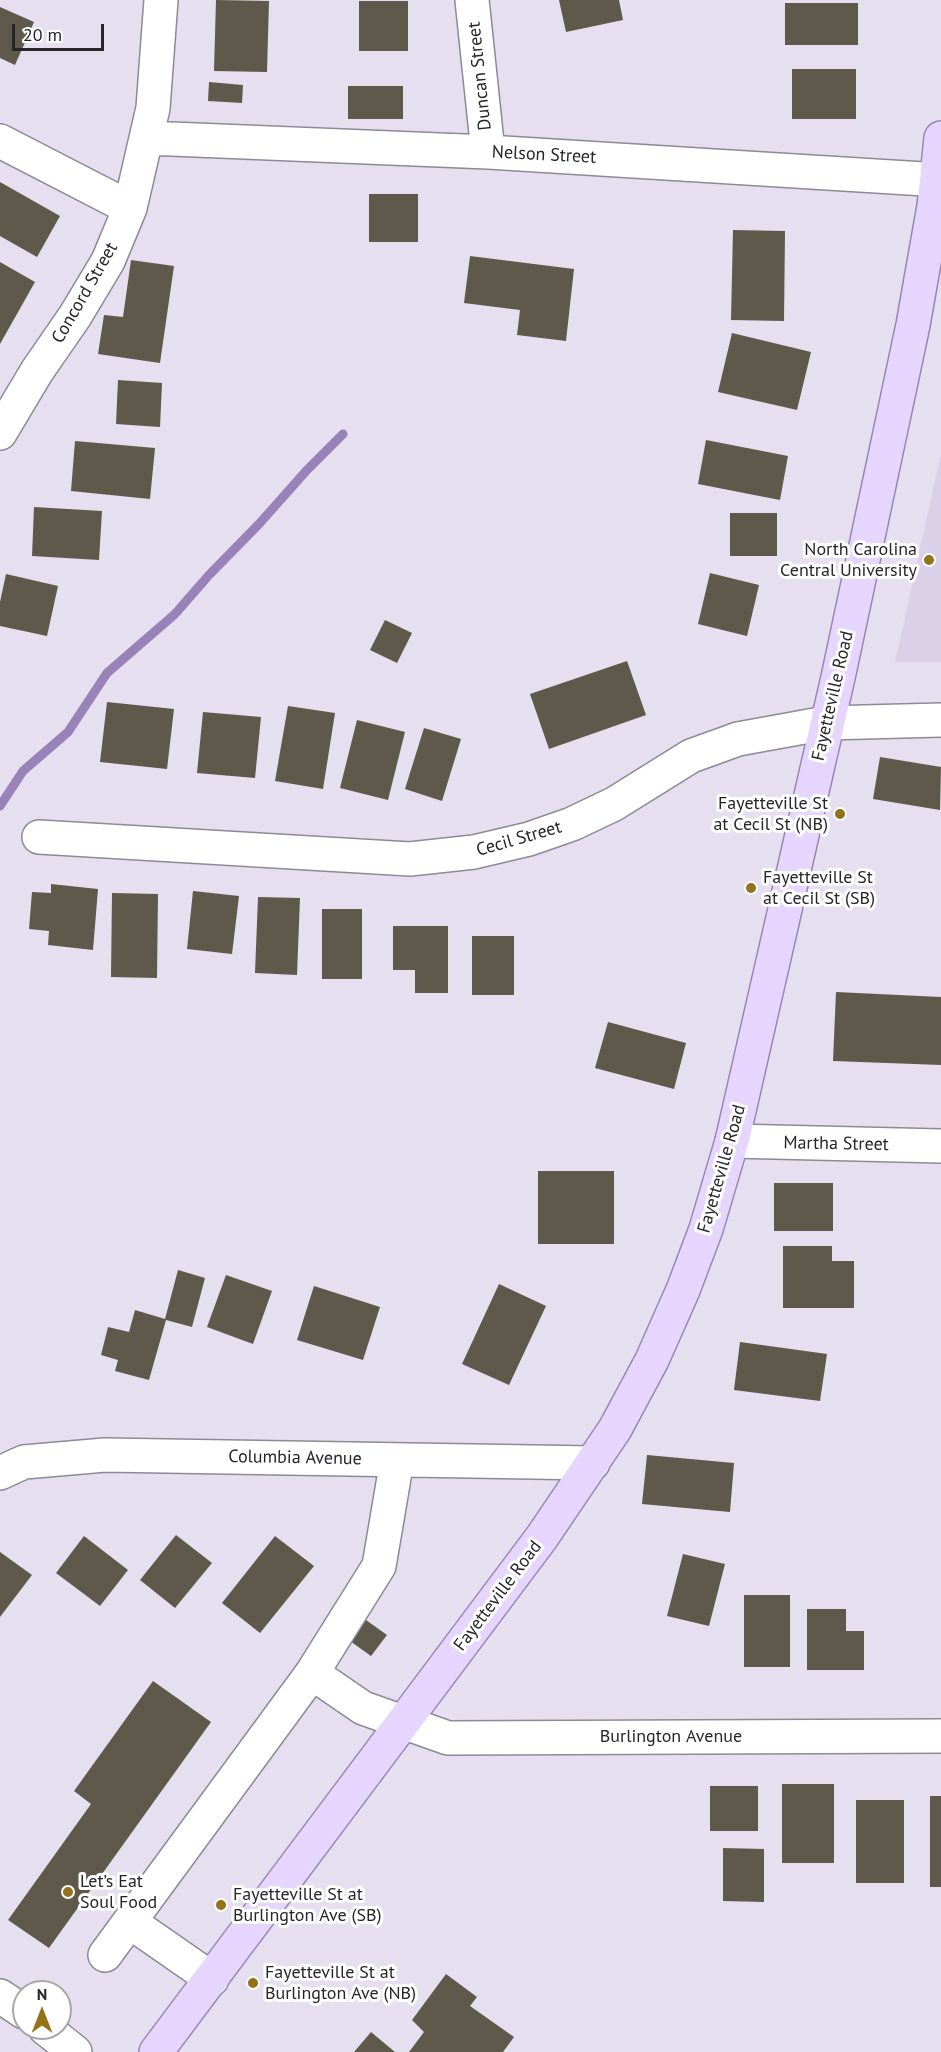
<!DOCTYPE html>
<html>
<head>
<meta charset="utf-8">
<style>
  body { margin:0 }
  #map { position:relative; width:941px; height:2052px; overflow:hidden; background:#e5dfef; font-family:"PT Sans",sans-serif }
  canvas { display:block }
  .north { position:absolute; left:12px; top:1980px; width:60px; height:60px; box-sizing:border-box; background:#fff; border:2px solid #a9a7aa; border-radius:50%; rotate:0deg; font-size:16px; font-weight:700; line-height:24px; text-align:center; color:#27242a }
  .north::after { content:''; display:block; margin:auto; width:21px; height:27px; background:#927319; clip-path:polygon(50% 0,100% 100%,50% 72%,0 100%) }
  .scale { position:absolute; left:12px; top:24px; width:92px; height:27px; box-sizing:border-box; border:3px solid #27242a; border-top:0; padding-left:8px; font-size:18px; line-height:21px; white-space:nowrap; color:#27242a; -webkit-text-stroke:4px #fff; paint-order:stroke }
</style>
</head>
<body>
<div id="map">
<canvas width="941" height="2052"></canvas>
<div class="north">N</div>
<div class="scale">20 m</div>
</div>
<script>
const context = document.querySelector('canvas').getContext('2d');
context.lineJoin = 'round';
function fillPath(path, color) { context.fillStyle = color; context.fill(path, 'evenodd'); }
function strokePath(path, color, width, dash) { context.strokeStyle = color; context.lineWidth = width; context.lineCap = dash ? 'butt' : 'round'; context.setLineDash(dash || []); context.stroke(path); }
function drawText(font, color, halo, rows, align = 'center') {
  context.font = font + ' "PT Sans",sans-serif'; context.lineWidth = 6; context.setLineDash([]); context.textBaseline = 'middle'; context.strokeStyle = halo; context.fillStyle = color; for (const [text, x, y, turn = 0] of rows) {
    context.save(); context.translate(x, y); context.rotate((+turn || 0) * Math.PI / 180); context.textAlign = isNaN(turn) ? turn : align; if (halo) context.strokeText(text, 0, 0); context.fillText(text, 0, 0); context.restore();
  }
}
const built = new Path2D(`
  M941,455V662H895L940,458Z`);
const stream = new Path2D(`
  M0,806L23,771L68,732L107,673L175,614L209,575L259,524L307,470L343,434`);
const building = new Path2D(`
  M216,0L269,1L267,72L214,71Z
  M559,0H619L623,20L566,32Z
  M359,1H408V51H359Z
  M785,3H858V45H785Z
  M0,7L34,22L15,65L0,58Z
  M792,69H856V119H792Z
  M209,82L243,85L242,103L208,101Z
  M348,86H403V119H348Z
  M0,182L60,216L37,257L0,236Z
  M369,194H418V242H369Z
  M733,230L785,231L784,321L731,320Z
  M470,256L574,269L566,341L517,335L520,310L464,303Z
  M131,260L174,266L160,363L98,354L104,315L123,317Z
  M0,262L35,282L0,344Z
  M732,333L811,352L797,410L718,392Z
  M118,380L162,383L160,427L116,424Z
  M706,440L788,456L780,500L698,484Z
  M75,441L155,448L150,499L71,491Z
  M34,507L102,511L99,560L32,556Z
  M730,513H777V556H730Z
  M710,573L759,585L747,636L698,624Z
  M6,574L58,586L47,636L0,626V602Z
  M385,620L412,633L397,663L370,650Z
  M627,661L646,715L549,749L530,694Z
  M107,702L174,709L167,769L100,762Z
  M288,706L335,713L323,789L275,781Z
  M203,712L261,717L255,778L197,773Z
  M357,720L405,732L388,800L340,788Z
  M424,728L461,739L442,801L405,789Z
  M880,757L941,767L940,810L873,799Z
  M51,884L98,889L93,950L48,945L49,931L29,929L32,892L51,893Z
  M193,891L239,896L232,954L187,949Z
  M112,893L158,894L157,978L111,977Z
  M258,897L300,898L297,975L255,973Z
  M322,909H362V979H322Z
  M393,926H448V993H415V970H393Z
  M472,936H514V995H472Z
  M836,992L941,997V1065L833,1061Z
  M608,1022L686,1043L674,1089L595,1068Z
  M538,1171H614V1244H538Z
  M774,1183H833V1231H774Z
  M783,1246H832V1261H854V1308H783Z
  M178,1270L205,1278L192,1327L166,1320L149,1380L115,1371L118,1360L101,1355L108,1327L129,1332L135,1310L165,1319Z
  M226,1275L272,1291L253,1344L207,1327Z
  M499,1284L546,1306L509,1385L462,1364Z
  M314,1286L380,1307L363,1360L297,1340Z
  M740,1342L827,1354L820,1401L734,1390Z
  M647,1455L734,1463L730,1512L642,1504Z
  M176,1535L212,1563L175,1608L140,1580Z
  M84,1536L128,1570L100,1606L56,1573Z
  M275,1536L314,1566L260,1633L222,1603Z
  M0,1552L32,1575L0,1617Z
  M683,1554L725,1564L709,1626L667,1616Z
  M744,1595H790V1667H744Z
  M807,1609H846V1631H864V1670H807Z
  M366,1620L387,1635L371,1656L350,1641Z
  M153,1681L211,1722L49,1948L8,1920L91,1804L74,1791Z
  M782,1784H834V1863H782Z
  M710,1786H758V1831H710Z
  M930,1796H941V1887H930Z
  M856,1800H904V1883H856Z
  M723,1848L764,1849V1902L723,1901Z
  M446,1974L477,1997L470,2006L514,2037L503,2052H409L424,2032L412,2020Z
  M371,2032L395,2052H354Z`);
const minor = new Path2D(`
  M472,0L488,152
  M147,138L488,152L941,180
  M0,141L130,208
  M0,433L37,371L75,316L108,261L130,208L153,108L161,0
  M39,837L410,859L474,852L529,839L572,824L614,804L691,756L738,739L826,723L941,720
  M732,1141L941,1146
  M0,1473L24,1462L105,1455L593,1463
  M312,1673L379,1566L397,1460
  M130,1922L212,1979
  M105,1955L312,1673L363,1708L448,1738L941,1736
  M0,1996L24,2012
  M45,2028L75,2052`);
const major = new Path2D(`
  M156,2052L542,1537L615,1429L652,1360L683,1290L706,1229L732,1141L839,673L913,325L934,206L941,138`);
const markers = [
  [929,560,6,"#927319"],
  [840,814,6,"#927319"],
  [751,888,6,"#927319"],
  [68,1892,6,"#927319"],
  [221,1905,6,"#927319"],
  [253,1983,6,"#927319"]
];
const streetNames = [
  ["Duncan Street",480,76,-96],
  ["Nelson Street",544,155,3],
  ["Concord Street",85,293,-60],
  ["Fayetteville Road",833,696,-77],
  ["Cecil Street",519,839,-16],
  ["Martha Street",836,1144,1],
  ["Fayetteville Road",722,1169,-74],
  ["Columbia Avenue",295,1458,1],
  ["Fayetteville Road",498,1596,-53],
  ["Burlington Avenue",671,1737]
];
const poiNames = [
  ["North Carolina",917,550,"right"],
  ["Central University",917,571,"right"],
  ["Fayetteville St",828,804,"right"],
  ["at Cecil St (NB)",828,825,"right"],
  ["Fayetteville St",763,878],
  ["at Cecil St (SB)",763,899],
  ["Let’s Eat",80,1882],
  ["Soul Food",80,1903],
  ["Fayetteville St at",233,1895],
  ["Burlington Ave (SB)",233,1916],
  ["Fayetteville St at",265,1973],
  ["Burlington Ave (NB)",265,1994]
];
fillPath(built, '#dad1e8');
strokePath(stream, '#9982b7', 9);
fillPath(building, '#5e594b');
strokePath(minor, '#8e8897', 36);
strokePath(major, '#9986b3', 36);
strokePath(minor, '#fff', 33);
strokePath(major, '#e6d6fe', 33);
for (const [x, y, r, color] of markers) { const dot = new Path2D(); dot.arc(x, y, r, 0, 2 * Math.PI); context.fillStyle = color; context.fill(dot); strokePath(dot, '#fff', 2); }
drawText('18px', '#27242a', '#fff', streetNames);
drawText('18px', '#27242a', '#fff', poiNames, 'left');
</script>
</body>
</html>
